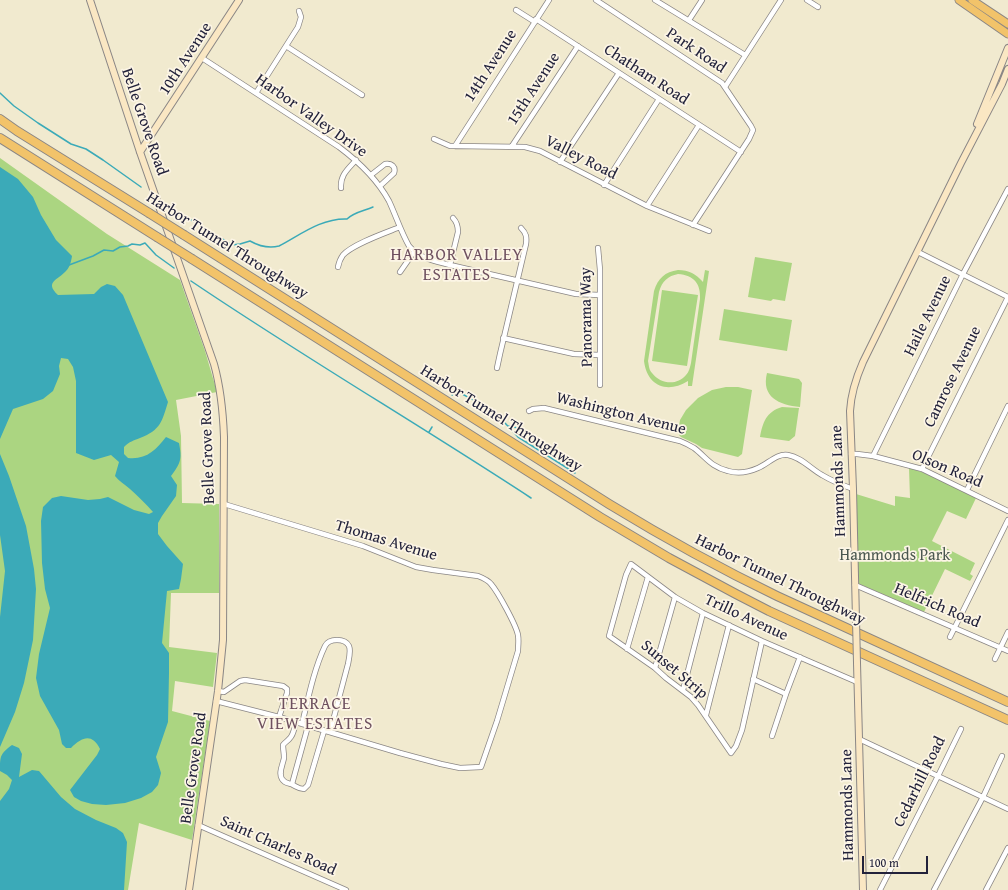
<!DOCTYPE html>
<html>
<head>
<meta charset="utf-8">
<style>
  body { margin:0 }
  #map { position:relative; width:1008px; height:890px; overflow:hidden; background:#f1eacf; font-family:"Gentium Book Plus",serif }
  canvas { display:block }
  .scale { position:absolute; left:862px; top:856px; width:66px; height:18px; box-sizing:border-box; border:2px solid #22223b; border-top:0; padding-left:5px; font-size:12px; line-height:14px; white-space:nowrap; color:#22223b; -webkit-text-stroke:3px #fcf5e5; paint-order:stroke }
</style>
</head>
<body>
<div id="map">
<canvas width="1008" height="890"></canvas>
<div class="scale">100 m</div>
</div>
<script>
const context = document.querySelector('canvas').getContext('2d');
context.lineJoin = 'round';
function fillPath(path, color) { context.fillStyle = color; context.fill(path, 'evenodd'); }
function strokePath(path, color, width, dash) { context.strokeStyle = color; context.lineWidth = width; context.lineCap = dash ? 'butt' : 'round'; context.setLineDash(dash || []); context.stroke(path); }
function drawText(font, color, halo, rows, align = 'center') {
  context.font = font + ' "Gentium Book Plus",serif'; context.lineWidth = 3.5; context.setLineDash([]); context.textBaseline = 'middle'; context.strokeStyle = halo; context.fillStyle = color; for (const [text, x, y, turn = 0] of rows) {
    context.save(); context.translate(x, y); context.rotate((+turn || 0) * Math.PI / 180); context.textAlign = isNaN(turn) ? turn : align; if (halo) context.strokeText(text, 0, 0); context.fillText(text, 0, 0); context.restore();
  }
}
const green = new Path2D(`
  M0,158L107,234L180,280L205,351L217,392L176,400L181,436L182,503L219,504V593H171L169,647L217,653L213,687L175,681L172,711L210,721L192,840L139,823L128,890H0Z
  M755,257L792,263L785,301L773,299L771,301L748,297Z
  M678,270C689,270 696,274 703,282L705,270L709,271L692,386H688V381C667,394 647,386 644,361L654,291C658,278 665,272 678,270ZM678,274C694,275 701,284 700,299L691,363C690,367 689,372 686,375C677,386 660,384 652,373C649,370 649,366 648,361L659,292C662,281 668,276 678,274Z
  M662,290L698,295L687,366L652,361Z
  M724,309L792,320L787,351L719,340Z
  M767,373L799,379L802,383L800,407C779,405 761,397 767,373Z
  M726,387H738L752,390L742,454L738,457L702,448L696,444L681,437L679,435L678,431L680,420L686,410L698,398L712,390Z
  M782,407L799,408L795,436L789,441L760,437C763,422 766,412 782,407Z
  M909,468L925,473L976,498L966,519L947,511L932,541L975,563L970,574L973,576L970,581L945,569L924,612L857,583L856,494L895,506V496L910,498Z`);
const water = new Path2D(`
  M0,167L18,179L33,197L41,215L56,240L72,256C71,262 70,267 66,271C58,280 44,282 58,295L94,294L101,287L107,284L115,286L123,295L168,402C162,421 161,430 140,438C133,441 130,441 124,447V454L128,458C146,460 156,450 166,437L179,443C182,459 181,463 171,476L177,485L176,496L162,516L158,523V534L167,546L183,564L181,579L179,589L167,591L162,643L169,653V673L168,722L156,757L161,773L158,785L152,792L141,798L125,803L106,805L92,804L81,801L74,797L70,790L97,755L100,749C92,733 82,737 71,748H66L62,744L59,730L40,696L36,678L39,654L50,608L45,589L42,563L41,521L43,507L52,498L61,496L88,500L100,499L108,497L134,510L149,514L153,512C146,504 138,496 130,489C124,484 119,481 115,476L119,462L111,455L94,460L76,453V381L73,367L68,359L61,358L59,366L60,374L53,391L43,399L13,409L0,439Z
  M0,454L9,476L26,526L34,569L36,589L33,640L24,683L15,712L0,747V617L5,571L0,535Z
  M12,745L19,748L22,754L19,777L32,770L39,771L61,797L75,809L96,820L116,828L123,833L127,842L124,890H0V801L9,789L12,780L7,775L0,771C0,756 0,754 12,745Z`);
const stream = new Path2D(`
  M0,93L14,106L38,123L71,144L86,149L103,160L141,187
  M188,218L232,245L240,244L250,241C259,246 268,249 279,246C300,235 321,218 347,219C354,212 364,211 373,207
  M69,265L93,256L104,250L113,251L120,247L128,246L132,244L140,245L145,243L156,255L174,268
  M191,281C302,356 418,424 531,498
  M452,395L458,392L472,399L505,423L518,437L575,473
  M508,426L518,428
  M429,432L432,427`);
const street = new Path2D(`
  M596,0L722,83L751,126L753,130L749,139L693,225
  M655,0L745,55
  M807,0L818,7
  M516,10L535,22
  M536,19L741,152
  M689,20L702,0
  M286,46L362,95
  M202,58L339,147C359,162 377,179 389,201C396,216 401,232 409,246C420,259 435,261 450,265L576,294L600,295
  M725,87L781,0
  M256,93L298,27L301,17L299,11
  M434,139L450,146H455L525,147L540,151L647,206L709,231
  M455,146L549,0
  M512,146L578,46
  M560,162L619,73
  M371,175L385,164C392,163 396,167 394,173L380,186
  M604,185L659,99
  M341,188C340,175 348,169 356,160
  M647,206L699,125
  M598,248L600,270V385
  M918,252L1008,297
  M450,265L458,232C458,226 457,222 453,218
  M338,267C339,262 340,259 343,255C353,244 385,233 400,227
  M400,272L414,252
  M503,338L574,354L600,355
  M497,368L500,354L526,244C527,237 526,233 521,228
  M529,411L533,409L544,408L680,441C685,443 689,445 694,448C706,457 711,467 728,471C738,474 749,472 758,468C768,464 777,453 788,455C801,457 811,469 822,475C832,481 842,485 853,489
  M851,454H857L873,456L922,469L1008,511
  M873,456L963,274L1008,189
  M922,469L1008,297
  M967,490L1008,406
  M855,585L1008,651
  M950,637L1008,520
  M762,641L742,730L736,746L731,753L698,705L691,697L666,678L655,668L609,636L626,575L631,564L675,597L703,613L762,641L857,682
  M627,649L648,577
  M995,659L1008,632
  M655,668L675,597
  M753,679L786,694
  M683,690L703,613
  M218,691L224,692L240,681L245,680L283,686L287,689V693L279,717
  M216,701L279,717L400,753L441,764L460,768L481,767L497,721L518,651C518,646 519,641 518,635C516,625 498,592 491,584C488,580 483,578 478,576L433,570L416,567L363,546L224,504
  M706,715L729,625
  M296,722C294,728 294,734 290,738C288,741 285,742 283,745C283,749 284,753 284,758C283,764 278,773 282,779C285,784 290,783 293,785C297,787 299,789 304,789L308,785L324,731
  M302,724C308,699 314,669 325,646C329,638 345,638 349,646C351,651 349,659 348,664L330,732
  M772,736L786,694L800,657
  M859,739L1008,809
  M292,784L308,726
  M198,825L346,890
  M880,890L938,776L961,729
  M934,890L983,797L1002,756
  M986,890L1008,848`);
const secondary = new Path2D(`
  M90,0L140,152L214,364C221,389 223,411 224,437L223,640L218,691L189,890
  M977,124L1008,48
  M140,152L239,0
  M856,620L853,489L850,411C851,393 856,378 863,362L961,163L1002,84L1008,69
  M857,663L863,890`);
const primary = new Path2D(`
  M959,0L1008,34
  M972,0L1008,24`);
const highway = new Path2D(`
  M0,119L17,131L149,213
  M0,138L157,237
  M184,235L609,504C663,537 719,568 777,596L1008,702
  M192,259L600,517L669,558L736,594L769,611L1008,720`);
const secondaryBridge = new Path2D(`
  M856,620L857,663`);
const highwayBridge = new Path2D(`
  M149,213L184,235
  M157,237L192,259`);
const streetNames = [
  ["Park Road",696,51,34],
  ["10th Avenue",186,59,-57],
  ["14th Avenue",491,66,-57],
  ["Chatham Road",646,75,33],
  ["15th Avenue",534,89,-57],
  ["Harbor Valley Drive",311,116,35],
  ["Belle Grove Road",144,122,71],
  ["Valley Road",581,158,27],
  ["Harbor Tunnel Throughway",227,246,32],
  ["Haile Avenue",928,316,-64],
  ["Panorama Way",587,317,-91],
  ["Camrose Avenue",953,377,-64],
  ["Washington Avenue",621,414,14],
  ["Harbor Tunnel Throughway",501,419,32],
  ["Belle Grove Road",208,448,-92],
  ["Olson Road",947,469,23],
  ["Hammonds Lane",839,481,-92],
  ["Thomas Avenue",386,541,17],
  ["Harbor Tunnel Throughway",780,580,26],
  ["Helfrich Road",937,606,23],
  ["Trillo Avenue",746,618,25],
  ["Sunset Strip",674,670,40],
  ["Belle Grove Road",194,768,-82],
  ["Cedarhill Road",920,782,-64],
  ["Hammonds Lane",848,805,-91],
  ["Saint Charles Road",278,846,24]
];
const parkNames = [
  ["Hammonds Park",895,556]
];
const neighbourhoodNames = [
  ["HARBOR VALLEY",457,256],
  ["ESTATES",457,276],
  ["TERRACE",315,705],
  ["VIEW ESTATES",315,725]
];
fillPath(green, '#abd581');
fillPath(water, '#3baab8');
strokePath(stream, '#3baab8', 1.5);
strokePath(street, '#8a8685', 6);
strokePath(secondary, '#8a8685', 8);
strokePath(primary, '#8a8685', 9);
strokePath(highway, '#8a8685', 10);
strokePath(street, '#fff', 4.5);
strokePath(secondary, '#fae7c3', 6);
strokePath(primary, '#f2c36a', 7);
strokePath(highway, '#f2c36a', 8);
strokePath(secondaryBridge, '#8a8685', 8, []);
strokePath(highwayBridge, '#8a8685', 10, []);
strokePath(secondaryBridge, '#fae7c3', 6);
strokePath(highwayBridge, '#f2c36a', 8);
drawText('16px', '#22223b', '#fcf5e5', streetNames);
drawText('16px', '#4b5850', '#fcf5e5', parkNames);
context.letterSpacing = '1px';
drawText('17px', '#6e505f', '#fcf5e5', neighbourhoodNames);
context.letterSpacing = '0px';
</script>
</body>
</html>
